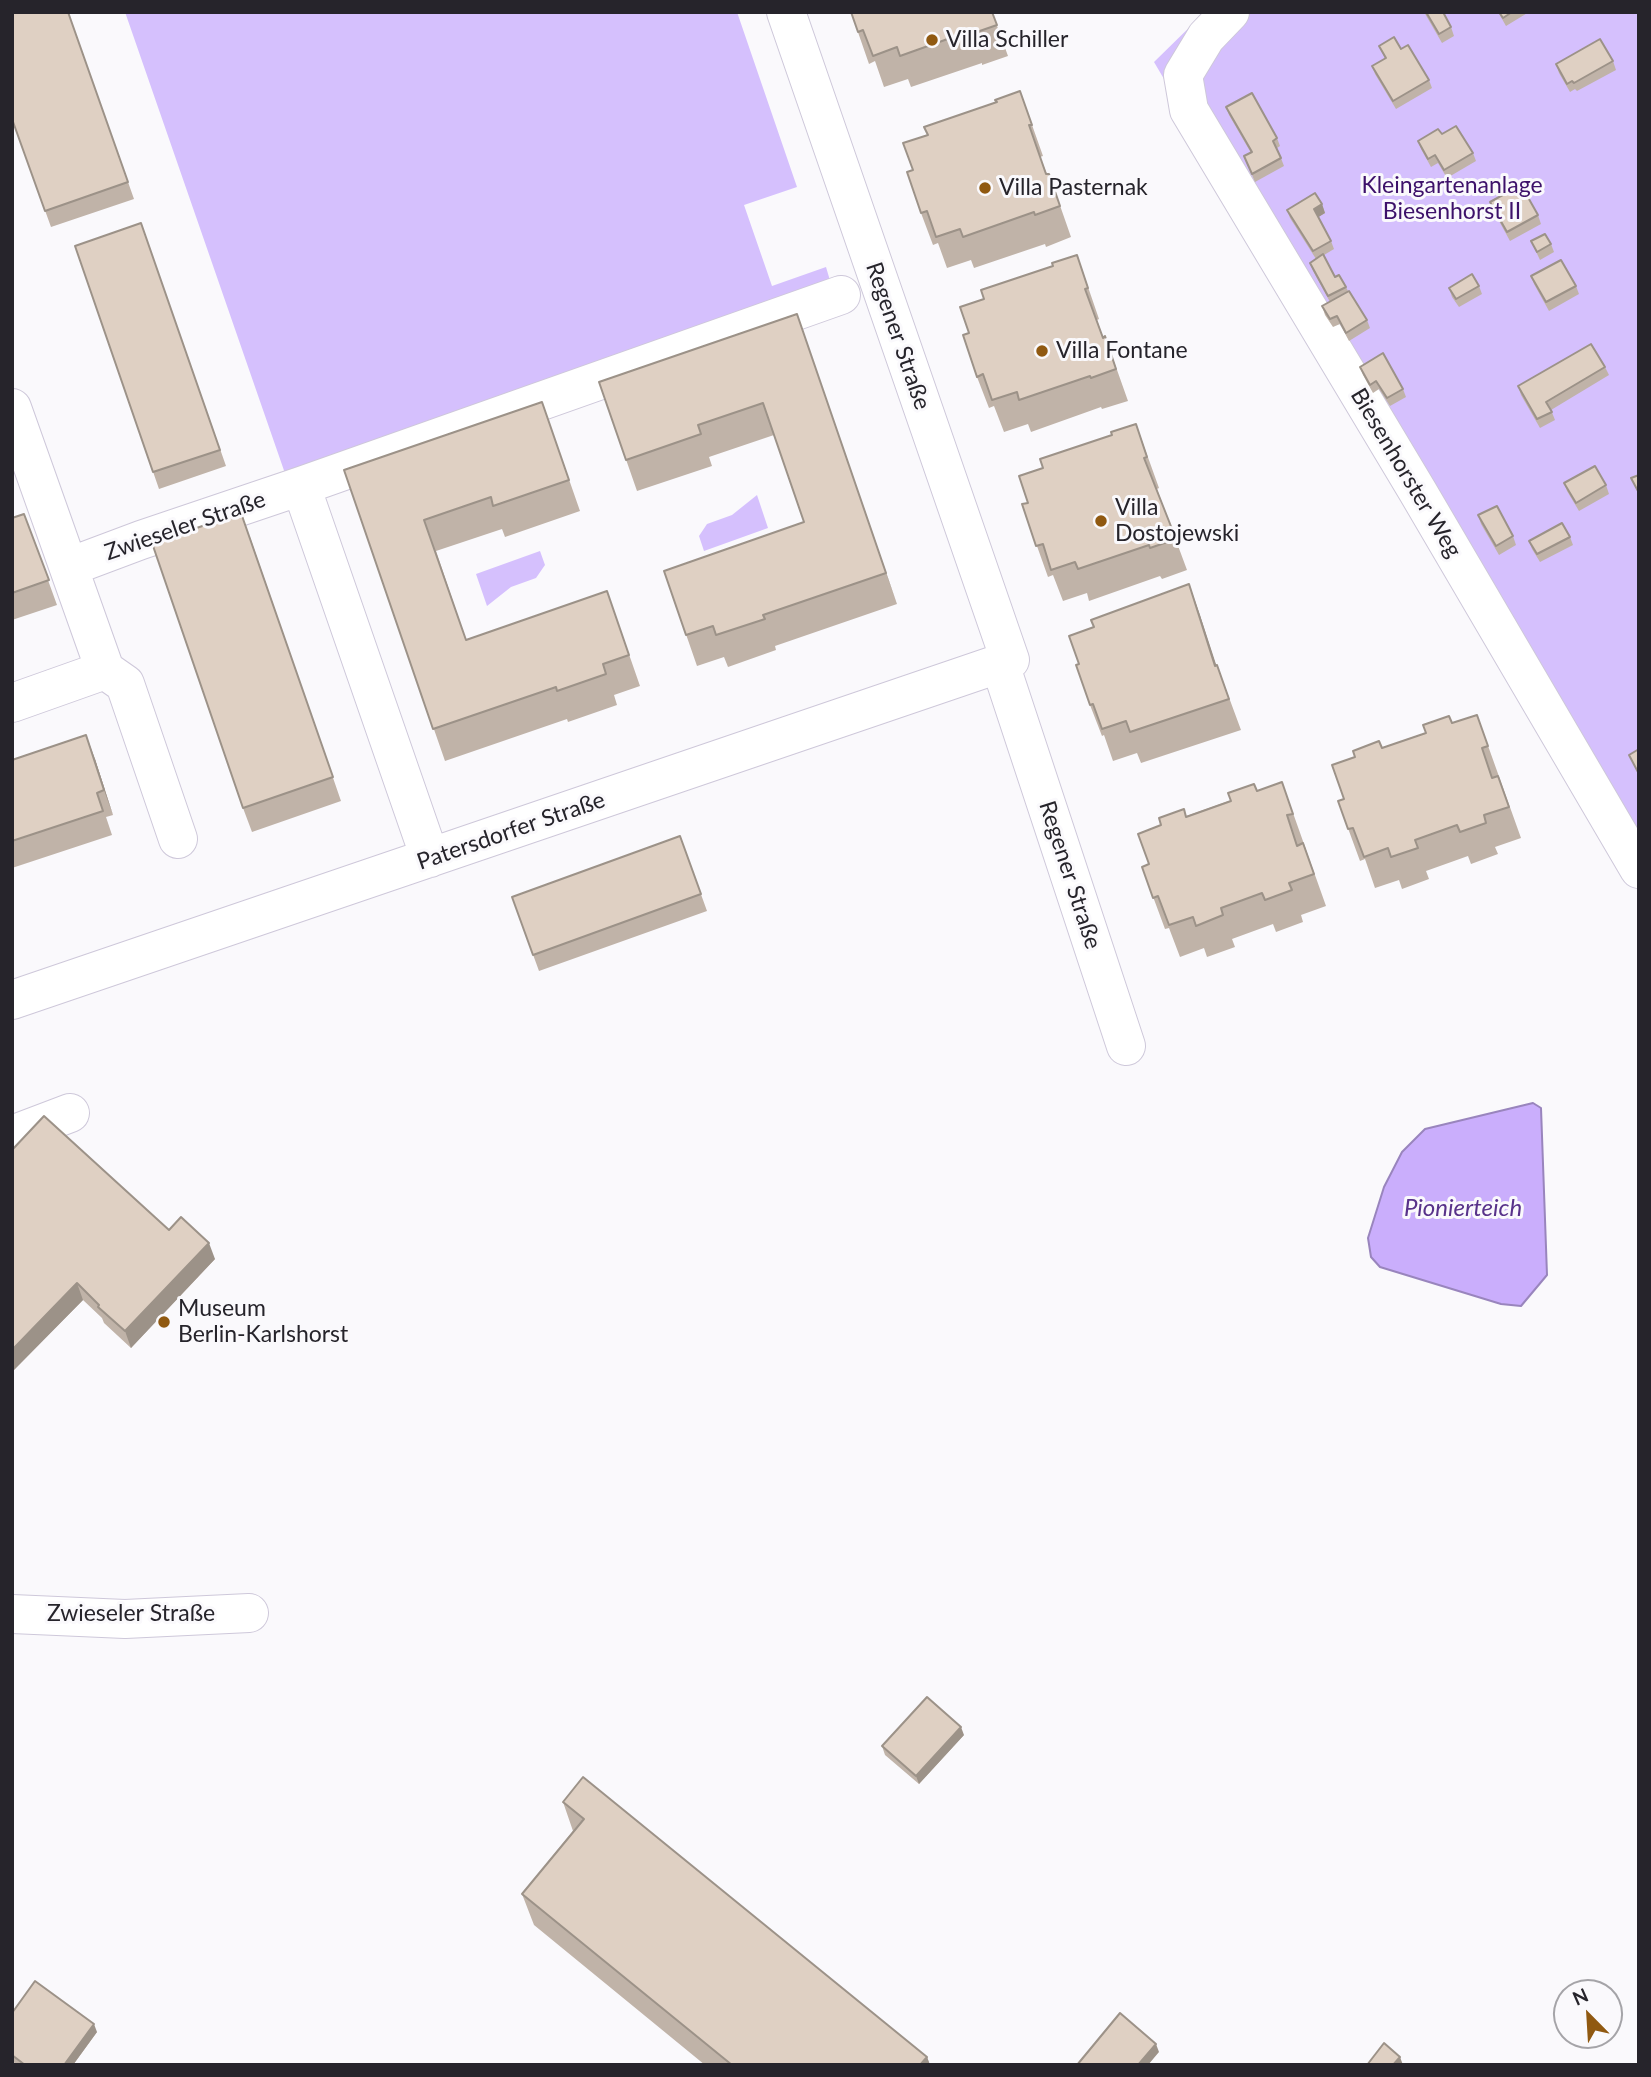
<!DOCTYPE html>
<html>
<head>
<meta charset="utf-8">
<style>
  body { margin:0 }
  #map { position:relative; width:1651px; height:2077px; overflow:hidden; background:#faf9fc; font-family:Lato,sans-serif }
  canvas { display:block }
  .frame { position:absolute; inset:0; border:14px solid #26242b; pointer-events:none }
  .north { position:absolute; left:1553px; top:1979px; width:70px; height:70px; box-sizing:border-box; background:#faf9fc; border:2px solid #a5a4a8; border-radius:50%; rotate:336deg; font-size:19px; font-weight:700; line-height:28px; text-align:center; color:#26242b }
  .north::after { content:''; display:block; margin:auto; width:24px; height:32px; background:#905911; clip-path:polygon(50% 0,100% 100%,50% 72%,0 100%) }
</style>
</head>
<body>
<div id="map">
<canvas width="1651" height="2077"></canvas>
<div class="frame"></div>
<div class="north">N</div>
</div>
<script>
const context = document.querySelector('canvas').getContext('2d');
context.lineJoin = 'round';
function fillPath(path, color) { context.fillStyle = color; context.fill(path, 'evenodd'); }
function strokePath(path, color, width, dash) { context.strokeStyle = color; context.lineWidth = width; context.lineCap = dash ? 'butt' : 'round'; context.setLineDash(dash || []); context.stroke(path); }
function drawText(font, color, halo, rows, align = 'center') {
  context.font = font + ' Lato,sans-serif'; context.lineWidth = 6; context.setLineDash([]); context.textBaseline = 'middle'; context.strokeStyle = halo; context.fillStyle = color; for (const [text, x, y, turn = 0] of rows) {
    context.save(); context.translate(x, y); context.rotate((+turn || 0) * Math.PI / 180); context.textAlign = isNaN(turn) ? turn : align; if (halo) context.strokeText(text, 0, 0); context.fillText(text, 0, 0); context.restore();
  }
}
const green = new Path2D(`
  M125,12H737L797,187L744,205L772,286L826,267L834,294L288,482Z
  M1205,12H1639V887L1154,62Z
  M757,495L768,528L704,551L699,536L707,524L732,515Z
  M540,551L545,565L536,578L511,587L487,606L476,574Z`);
const water = new Path2D(`
  M1533,1103L1541,1108L1547,1275L1521,1306L1501,1304L1380,1267L1371,1257L1368,1238L1384,1187L1402,1152L1425,1129Z`);
const minor = new Path2D(`
  M1230,12L1206,37L1183,75L1189,110L1418,492L1639,869
  M12,408L105,670L125,684L178,839
  M301,486L430,858
  M69,567L141,540L301,486L841,295
  M1000,664L1126,1046
  M12,703L105,670
  M12,1000L1010,660L786,12
  M12,1135L70,1113
  M12,1614L125,1619L249,1613`);
const wall = new Path2D(`
  M68,12L134,199L51,227L12,119Z
  M851,12H992L1008,56L982,65V63L911,87L908,79L884,87L875,61L869,64Z
  M1424,12H1443L1451,27L1454,36L1442,43Z
  M1498,12H1529L1506,26Z
  M1379,46L1401,49L1429,80L1432,88L1396,109L1375,74L1372,66L1385,59Z
  M1613,61L1616,70L1577,91L1575,89L1570,92L1559,73L1556,64Z
  M1020,91L1043,156L1040,157L1047,174H1049L1071,237L1046,247L1045,244L974,268L971,260L947,268L938,243L933,245L921,213L913,170L927,135Z
  M1226,107L1277,138L1280,146L1277,148L1284,166L1255,182L1244,156L1251,153L1229,115Z
  M1442,134L1473,153L1476,161L1447,178L1438,163L1431,167L1421,149L1418,141Z
  M1490,202L1538,215L1541,224L1510,241L1493,210Z
  M1322,204L1325,213L1318,217L1331,241L1334,249L1324,255L1335,277L1346,287L1348,291L1367,320L1370,328L1349,341L1340,324L1333,327L1325,315L1322,306L1330,302L1313,271L1310,263L1316,259L1290,218L1287,210Z
  M141,223L226,466L159,489L75,246Z
  M1531,241L1551,244L1554,252L1540,260Z
  M1077,255L1099,319L1097,320L1103,337L1105,336L1128,401L1102,409L1101,407L1031,432L1028,424L1004,432L994,406L989,408L977,377L984,299Z
  M1531,276L1576,286L1579,294L1549,311L1534,284Z
  M1479,286L1482,294L1459,307L1452,297L1449,288Z
  M797,314L897,604L775,646L776,650L728,667L724,657L697,666L664,571L804,522L774,435L709,457L712,466L637,491L599,382Z
  M1360,367L1403,389L1406,397L1390,406L1379,389L1373,393L1363,375Z
  M1605,367L1609,375L1551,410L1555,420L1540,428L1521,395L1518,386Z
  M542,402L580,511L505,537L502,529L436,551L466,640L607,591L640,686L614,695L617,705L568,722L567,719L445,761L344,470Z
  M1136,424L1159,488L1157,489L1187,570L1162,579L1160,576L1089,601L1087,593L1063,601L1053,575L1048,577L1022,504L1028,503L1043,468Z
  M1564,483L1606,485L1609,494L1579,511L1567,491Z
  M24,514L57,605L12,620V518Z
  M1478,515L1513,536L1516,545L1499,555L1481,524Z
  M250,537L341,801L252,832L243,808Z
  M1570,537L1573,545L1540,562L1532,549L1529,541Z
  M1189,584L1216,666L1217,665L1241,730L1141,763L1137,753L1113,761L1104,735L1102,736L1090,705L1079,664Z
  M1477,715L1521,838L1495,847L1498,854L1471,864L1468,856L1426,871L1429,879L1402,889L1399,880L1375,888L1365,859L1360,861L1338,801L1344,799L1355,757Z
  M95,759L113,815L106,817L112,835L12,868V760Z
  M1282,782L1326,906L1301,915L1303,922L1276,932L1273,924L1232,939L1235,947L1207,957L1204,948L1180,957L1169,928L1165,929L1142,867L1149,864L1161,825Z
  M680,836L707,911L539,971L512,897Z
  M12,1150L169,1230L215,1259L131,1348L104,1323L102,1318L83,1300L12,1372Z
  M964,1735L919,1784L885,1755L882,1746Z
  M563,1802L927,2057L930,2065H705L534,1925L522,1894L573,1831Z
  M12,2013L97,2032L73,2065H17L12,2061Z`);
const shadedWall = new Path2D(`
  M1322,204L1325,213L1317,218L1314,209Z
  M797,314L808,346L897,604L886,573Z
  M1189,584L1200,615L1227,698L1215,666Z
  M86,735L95,759L113,815L104,790Z
  M209,1243L215,1259L131,1348L125,1331Z
  M77,1283L83,1300L12,1372V1350Z
  M961,1727L964,1735L919,1784L916,1776Z
  M94,2024L97,2032L73,2065H64Z
  M1156,2044L1159,2052L1148,2065H1138Z
  M927,2057L930,2065H920Z
  M1400,2057L1403,2065H1393Z`);
const building = new Path2D(`
  M12,12H68L128,182L45,211L12,119Z
  M851,12H992L997,25L971,34L970,31L900,56L897,47L873,56L863,30L858,32Z
  M1426,12H1443L1451,27L1439,34Z
  M1499,12H1512L1503,18Z
  M1394,37L1401,49L1408,45L1429,80L1393,101L1372,66L1386,58L1379,46Z
  M1600,39L1613,61L1574,83L1572,81L1567,84L1556,64Z
  M1020,91L1032,125H1029L1046,174H1049L1060,206L1035,215L1034,212L963,237L960,229L936,237L927,211L921,213L907,172L913,170L903,143L928,135L924,127L997,102L995,100Z
  M1252,93L1277,138L1273,141L1281,158L1252,174L1244,156L1252,152L1226,107Z
  M1456,126L1473,153L1444,170L1435,155L1428,159L1418,141L1438,129L1442,134Z
  M1521,185L1538,215L1507,232L1490,202Z
  M1315,193L1322,204L1314,209L1331,241L1313,251L1287,210Z
  M141,223L220,450L153,472L75,246Z
  M1545,234L1551,244L1537,252L1531,241Z
  M1323,254L1335,277L1339,275L1346,287L1328,296L1310,263Z
  M1077,255L1088,288L1085,289L1103,338L1105,336L1116,369L1091,378L1090,376L1019,400L1017,392L992,400L983,374L977,377L963,335L969,333L960,307L984,299L981,290L1053,266L1052,263Z
  M1561,260L1576,286L1546,302L1531,276Z
  M1472,274L1479,286L1456,299L1449,288Z
  M1349,291L1367,320L1346,333L1337,316L1330,319L1322,306Z
  M797,314L886,573L763,615L765,619L716,635L713,626L686,635L664,571L804,522L763,403L698,425L701,434L626,460L599,382Z
  M1591,344L1605,367L1546,402L1552,412L1537,419L1518,386Z
  M1383,353L1403,389L1387,398L1376,381L1370,385L1360,367Z
  M542,402L569,480L493,506L491,497L424,520L466,640L607,591L629,655L603,664L606,674L557,691L556,687L433,729L344,470Z
  M1136,424L1147,457L1144,458L1176,539L1150,548L1149,545L1078,569L1075,562L1051,570L1043,544L1036,546L1022,504L1028,503L1019,476L1043,468L1040,459L1112,435L1111,432Z
  M1595,466L1606,485L1576,503L1564,483Z
  M1639,475V493L1631,478Z
  M1497,506L1513,536L1496,546L1478,515Z
  M241,513L333,777L243,808L152,543Z
  M24,514L49,580L12,593V518Z
  M1562,523L1570,537L1537,554L1529,541Z
  M1189,584L1215,666L1217,665L1229,699L1130,732L1126,721L1102,729L1093,704L1090,705L1076,665L1079,664L1069,636L1094,627L1091,620Z
  M1477,715L1488,746L1482,748L1492,778L1498,776L1509,807L1484,815L1486,823L1460,832L1457,825L1415,840L1418,848L1391,857L1388,848L1364,857L1353,828L1348,829L1338,801L1344,799L1332,765L1355,757L1353,751L1379,741L1382,748L1426,733L1423,725L1449,716L1452,723Z
  M86,735L104,790L97,793L103,811L12,841V760Z
  M1639,749V774L1629,755Z
  M1282,782L1293,814L1287,815L1297,846L1303,843L1314,874L1289,883L1292,890L1265,900L1262,893L1221,908L1223,915L1196,926L1193,917L1169,925L1158,896L1153,898L1142,867L1149,864L1138,834L1161,825L1159,818L1184,809L1186,817L1231,801L1228,793L1254,784L1257,791Z
  M680,836L701,894L533,955L512,897Z
  M44,1116L169,1230L181,1217L209,1243L125,1331L98,1307L99,1305L77,1283L12,1350V1150Z
  M927,1697L961,1727L916,1776L882,1746Z
  M583,1777L927,2057L920,2065H732L522,1894L584,1819L563,1802Z
  M35,1981L94,2024L64,2065H25L12,2055V2013Z
  M1120,2013L1156,2044L1138,2065H1077Z
  M1384,2043L1400,2057L1393,2065H1367Z`);
const markers = [
  [932,40,7,"#905911"],
  [985,188,7,"#905911"],
  [1042,351,7,"#905911"],
  [1101,521,7,"#905911"],
  [164,1322,7,"#905911"]
];
const poiNames = [
  ["Villa Schiller",946,40],
  ["Villa Pasternak",999,188],
  ["Villa Fontane",1056,351],
  ["Villa",1115,508],
  ["Dostojewski",1115,534],
  ["Museum",178,1309],
  ["Berlin-Karlshorst",178,1335]
];
const parkNames = [
  ["Kleingartenanlage",1452,186],
  ["Biesenhorst II",1452,212]
];
const streetNames = [
  ["Regener Straße",898,336,71],
  ["Biesenhorster Weg",1406,473,59],
  ["Zwieseler Straße",185,526,-19],
  ["Patersdorfer Straße",511,831,-19],
  ["Regener Straße",1070,875,72],
  ["Zwieseler Straße",131,1614]
];
const waterNames = [
  ["Pionierteich",1463,1208]
];
fillPath(green, '#d5c0fd');
fillPath(water, '#caaefc');
strokePath(water, '#9985bd', 2);
strokePath(minor, '#cec8da', 40);
strokePath(minor, '#fff', 38);
fillPath(wall, '#c0b3a8');
fillPath(shadedWall, '#9c9288');
fillPath(building, '#dfd0c3');
strokePath(building, '#9c9288', 2);
for (const [x, y, r, color] of markers) { const dot = new Path2D(); dot.arc(x, y, r, 0, 2 * Math.PI); context.fillStyle = color; context.fill(dot); strokePath(dot, '#faf9fc', 2.5); }
drawText('23px', '#26242b', '#faf9fc', poiNames, 'left');
drawText('23px', '#3d116a', '#faf9fc', parkNames);
drawText('23px', '#26242b', '#faf9fc', streetNames);
drawText('italic 24px', '#58328a', '#faf9fc', waterNames);
</script>
</body>
</html>
